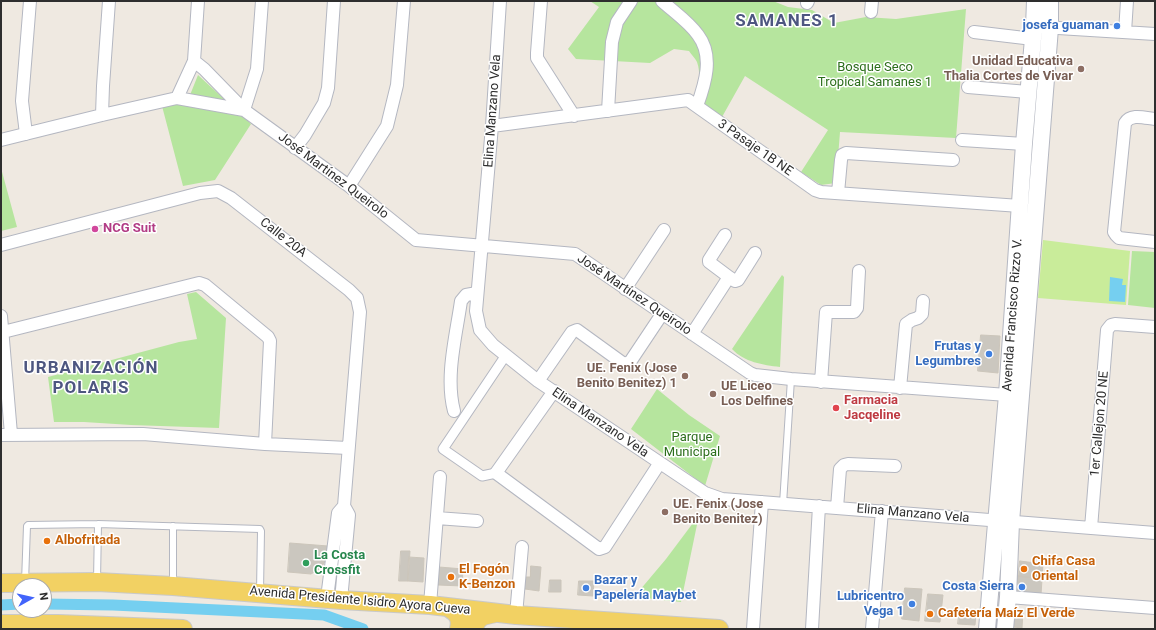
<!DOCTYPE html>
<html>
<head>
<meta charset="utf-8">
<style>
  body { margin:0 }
  #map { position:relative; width:1156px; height:630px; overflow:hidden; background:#efe9e1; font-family:Roboto,sans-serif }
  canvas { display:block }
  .frame { position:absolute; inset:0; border:2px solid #2e2e2e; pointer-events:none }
  .north { position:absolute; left:12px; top:578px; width:40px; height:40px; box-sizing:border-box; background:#fff; border:1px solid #ababab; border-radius:50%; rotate:82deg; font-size:11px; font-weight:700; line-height:16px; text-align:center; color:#2e2e2e }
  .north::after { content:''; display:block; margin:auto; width:14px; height:18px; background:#4264fb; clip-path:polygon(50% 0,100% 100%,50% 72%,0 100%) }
</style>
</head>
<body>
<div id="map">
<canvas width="1156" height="630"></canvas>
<div class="frame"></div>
<div class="north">N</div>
</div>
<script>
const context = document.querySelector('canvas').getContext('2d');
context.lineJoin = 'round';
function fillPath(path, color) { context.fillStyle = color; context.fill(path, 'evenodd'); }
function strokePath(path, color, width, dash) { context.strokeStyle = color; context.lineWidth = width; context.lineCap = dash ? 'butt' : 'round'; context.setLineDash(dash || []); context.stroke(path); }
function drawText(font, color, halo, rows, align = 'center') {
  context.font = font + ' Roboto,sans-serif'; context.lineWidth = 3; context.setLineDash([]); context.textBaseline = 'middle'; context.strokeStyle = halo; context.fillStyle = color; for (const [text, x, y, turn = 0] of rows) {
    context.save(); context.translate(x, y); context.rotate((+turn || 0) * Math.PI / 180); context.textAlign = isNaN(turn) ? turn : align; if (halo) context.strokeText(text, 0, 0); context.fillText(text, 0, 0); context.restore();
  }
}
const green = new Path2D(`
  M590,1H773L788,7L812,10L834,23L866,17L896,19L966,9L956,138L840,132L836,183L821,185L801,172L828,130L745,76L722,117L694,97C699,86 701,73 697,62C695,58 691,54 689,51L674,49L650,63L576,59L568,49L599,7Z
  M198,75L251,124L215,180L183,186L162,106L188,100Z
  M1,168L17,227L1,231Z
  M1132,251L1155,252V308L1128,305Z
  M782,275L784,277L780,367C763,365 744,362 732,349Z
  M196,292L226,318L219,428L131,425L84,422H54L48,377L179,342L197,339L187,294Z
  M657,389L689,415L720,436L705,486L631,429Z
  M699,515L681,602L634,597L666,559Z`);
const pitch = new Path2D(`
  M1043,240L1130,251L1126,305L1038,298Z`);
const water = new Path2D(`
  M1110,277L1123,279L1122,285H1126L1125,302L1109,301Z`);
const canal = new Path2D(`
  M44,604L113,605L324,615L363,629
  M1,605L20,604`);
const building = new Path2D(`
  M981,335L1000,336L998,373L978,371Z
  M290,543L328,546L327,558L321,568L311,574L288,572Z
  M401,551H410L408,581H399Z
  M409,557L424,558L423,582L408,581Z
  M1020,561L1043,564L1042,579L1018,576Z
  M531,566L541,567L539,591L525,589L526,577H530Z
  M439,567L463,569L462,586L438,585Z
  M1018,576L1042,579L1041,595L1017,593Z
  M550,580H561V592H549Z
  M579,581H594L593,596L578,595Z
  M905,588L922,589L919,621L902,619Z
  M928,594L943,595L940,622L925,621Z
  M1014,612H1023L1022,628L1013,627Z
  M959,614L976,615L975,625L958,624Z`);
const service = new Path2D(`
  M783,504L791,379
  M97,581L98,524
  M25,582L27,526L28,525L98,524L260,529L261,531L260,591
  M173,585V526`);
const pedestrian = new Path2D(`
  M496,473L482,476L443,449L506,355`);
const minor = new Path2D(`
  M500,1L492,126L476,311L480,330L493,345L538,381L705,493L722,499L1155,533
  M541,1L537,53V58L574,116
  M662,1C674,12 689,22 698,35C714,56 705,84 697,106
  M807,3L808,1
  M871,12L872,1
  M1042,27L1155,34
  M974,32L1033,39
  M1125,32L1127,1
  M194,61L204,69L244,110L349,186L416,240L575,254L750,373L755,375L791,379L1007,395
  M968,87L1028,92
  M177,98L194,61L198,1
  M608,111L612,42L617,22L631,1
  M102,115L103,86L109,1
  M1155,119C1145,118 1131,113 1125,123L1114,232L1116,235L1119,238L1155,242
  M492,126L688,100L815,190L821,192L1020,206
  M26,134L22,101L30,1
  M1,140L102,115L177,98L244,110L257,69L262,1
  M962,140L1024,144
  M295,148L305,135L324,103L328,88L334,1
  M349,186L387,126L397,85L404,1
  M838,193L841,160L842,155L846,153L953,160
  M1,245L200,193L218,191L231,198L349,290L357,298L360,312L344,506L349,515L341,600
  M729,277L735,281L738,280L755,253
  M625,289L664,230
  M1,316L11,434
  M3,332L199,283L205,285L268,337L270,341L265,444
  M692,334L729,277L709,262V260L725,235
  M538,381L572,332L577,330L624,364L630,362L662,314
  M821,382L826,312H854L857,308L859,271
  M900,388L906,324L912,320L918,318L922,314L923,301
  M554,391L496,473L599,549L605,547L659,464
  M454,411C445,377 456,336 461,301L466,295L477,293
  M1,435L143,434L265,444L348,448
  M837,508L840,469L844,465L848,464L895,466
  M437,518L477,521
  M1091,528L1107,330L1111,325L1115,324L1155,327
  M1008,597L1155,608
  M327,598L338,513L344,506
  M430,605L440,477
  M516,615L522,547
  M753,629L762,502
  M812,629L819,506
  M872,629L882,511`);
const secondary = new Path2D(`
  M987,629L1007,395L1024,144L1034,27L1035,1
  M1005,629L1008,597L1011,522L1050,28V1`);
const primary = new Path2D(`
  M1,583L97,582L173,586L341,600L430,605L516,615L719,629
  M447,607C456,612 462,617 459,629
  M1,624H58L183,629
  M474,629C476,616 485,615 496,613`);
const markers = [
  [1117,26,4,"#3f7fe0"],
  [1081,69,4,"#8d6e63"],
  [95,229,4,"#d1479c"],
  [989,354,4,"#3f7fe0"],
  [685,376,4,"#8d6e63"],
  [713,394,4,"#8d6e63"],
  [836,408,4,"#e0444e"],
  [665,512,4,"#8d6e63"],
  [47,541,4,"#e8710a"],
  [306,563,4,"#2e9e5b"],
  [1024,569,4,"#e8710a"],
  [451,577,4,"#e8710a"],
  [1022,587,4,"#3f7fe0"],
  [586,588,4,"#3f7fe0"],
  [912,604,4,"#3f7fe0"],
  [930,614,4,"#e8710a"]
];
const shopNames = [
  ["josefa guaman",1109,26],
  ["Frutas y",981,347],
  ["Legumbres",981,362],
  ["Bazar y",594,581,"left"],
  ["Papelería Maybet",594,596,"left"],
  ["Costa Sierra",1014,587],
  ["Lubricentro",904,597],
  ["Vega 1",904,612]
];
const educationNames = [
  ["Unidad Educativa",1073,62],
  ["Thalia Cortes de Vivar",1073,77],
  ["UE. Fenix (Jose",677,369],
  ["Benito Benitez) 1",677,384],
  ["UE Liceo",721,387,"left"],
  ["Los Delfines",721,402,"left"],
  ["UE. Fenix (Jose",673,505,"left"],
  ["Benito Benitez)",673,520,"left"]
];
const parkNames = [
  ["Bosque Seco",875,68],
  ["Tropical Samanes 1",875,83],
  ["Parque",692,438],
  ["Municipal",692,453]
];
const streetNames = [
  ["Elina Manzano Vela",493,111,-86],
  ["3 Pasaje 1B NE",755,148,35],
  ["José Martínez Queirolo",333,176,37],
  ["Calle 20A",283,238,38],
  ["José Martínez Queirolo",634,295,34],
  ["Avenida Francisco Rizzo V.",1013,315,-86],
  ["Elina Manzano Vela",600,423,34],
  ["1er Callejon 20 NE",1100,424,-85],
  ["Elina Manzano Vela",913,514,5],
  ["Avenida Presidente Isidro Ayora Cueva",360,601,5]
];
const hotelNames = [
  ["NCG Suit",103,229]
];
const healthNames = [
  ["Farmacia",844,401],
  ["Jacqeline",844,416]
];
const foodNames = [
  ["Albofritada",55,541],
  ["Chifa Casa",1032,562],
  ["Oriental",1032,577],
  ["El Fogón",459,570],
  ["K-Benzon",459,585],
  ["Cafetería Maíz El Verde",938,614]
];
const leisureNames = [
  ["La Costa",314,556],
  ["Crossfit",314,571]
];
const districtNames = [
  ["SAMANES 1",787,22],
  ["URBANIZACIÓN",91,369],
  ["POLARIS",91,389]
];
fillPath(green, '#b6e59e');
fillPath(pitch, '#c9ec9a');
fillPath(water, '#75cff0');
strokePath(canal, '#75cff0', 11);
fillPath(building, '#cbc7bf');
strokePath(building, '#cbc5ba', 1);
strokePath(service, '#b4b7c1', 8);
strokePath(pedestrian, '#b4b7c1', 11);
strokePath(minor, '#b4b7c1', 14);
strokePath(secondary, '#b4b7c1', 18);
strokePath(primary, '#c9c9c9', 20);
strokePath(service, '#fff', 6);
strokePath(pedestrian, '#fff', 9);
strokePath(minor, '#fff', 12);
strokePath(secondary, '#fff', 16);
strokePath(primary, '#f2d163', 18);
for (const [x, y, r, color] of markers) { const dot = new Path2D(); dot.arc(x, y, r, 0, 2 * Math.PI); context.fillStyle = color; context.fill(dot); strokePath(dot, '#fff', 1.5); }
drawText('bold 13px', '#366cbe', '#fff', shopNames, 'right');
drawText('bold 13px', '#785e54', '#fff', educationNames, 'right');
drawText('13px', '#2c6e1b', '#fff', parkNames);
drawText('13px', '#2e2e2e', '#fff', streetNames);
drawText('bold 13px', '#b23c85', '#fff', hotelNames, 'left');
drawText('bold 13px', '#be3a42', '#fff', healthNames, 'left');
drawText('bold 13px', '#c56008', '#fff', foodNames, 'left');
drawText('bold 13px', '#27864d', '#fff', leisureNames, 'left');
context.letterSpacing = '1px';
drawText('bold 17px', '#4d5680', '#fff', districtNames);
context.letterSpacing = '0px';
</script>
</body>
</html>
